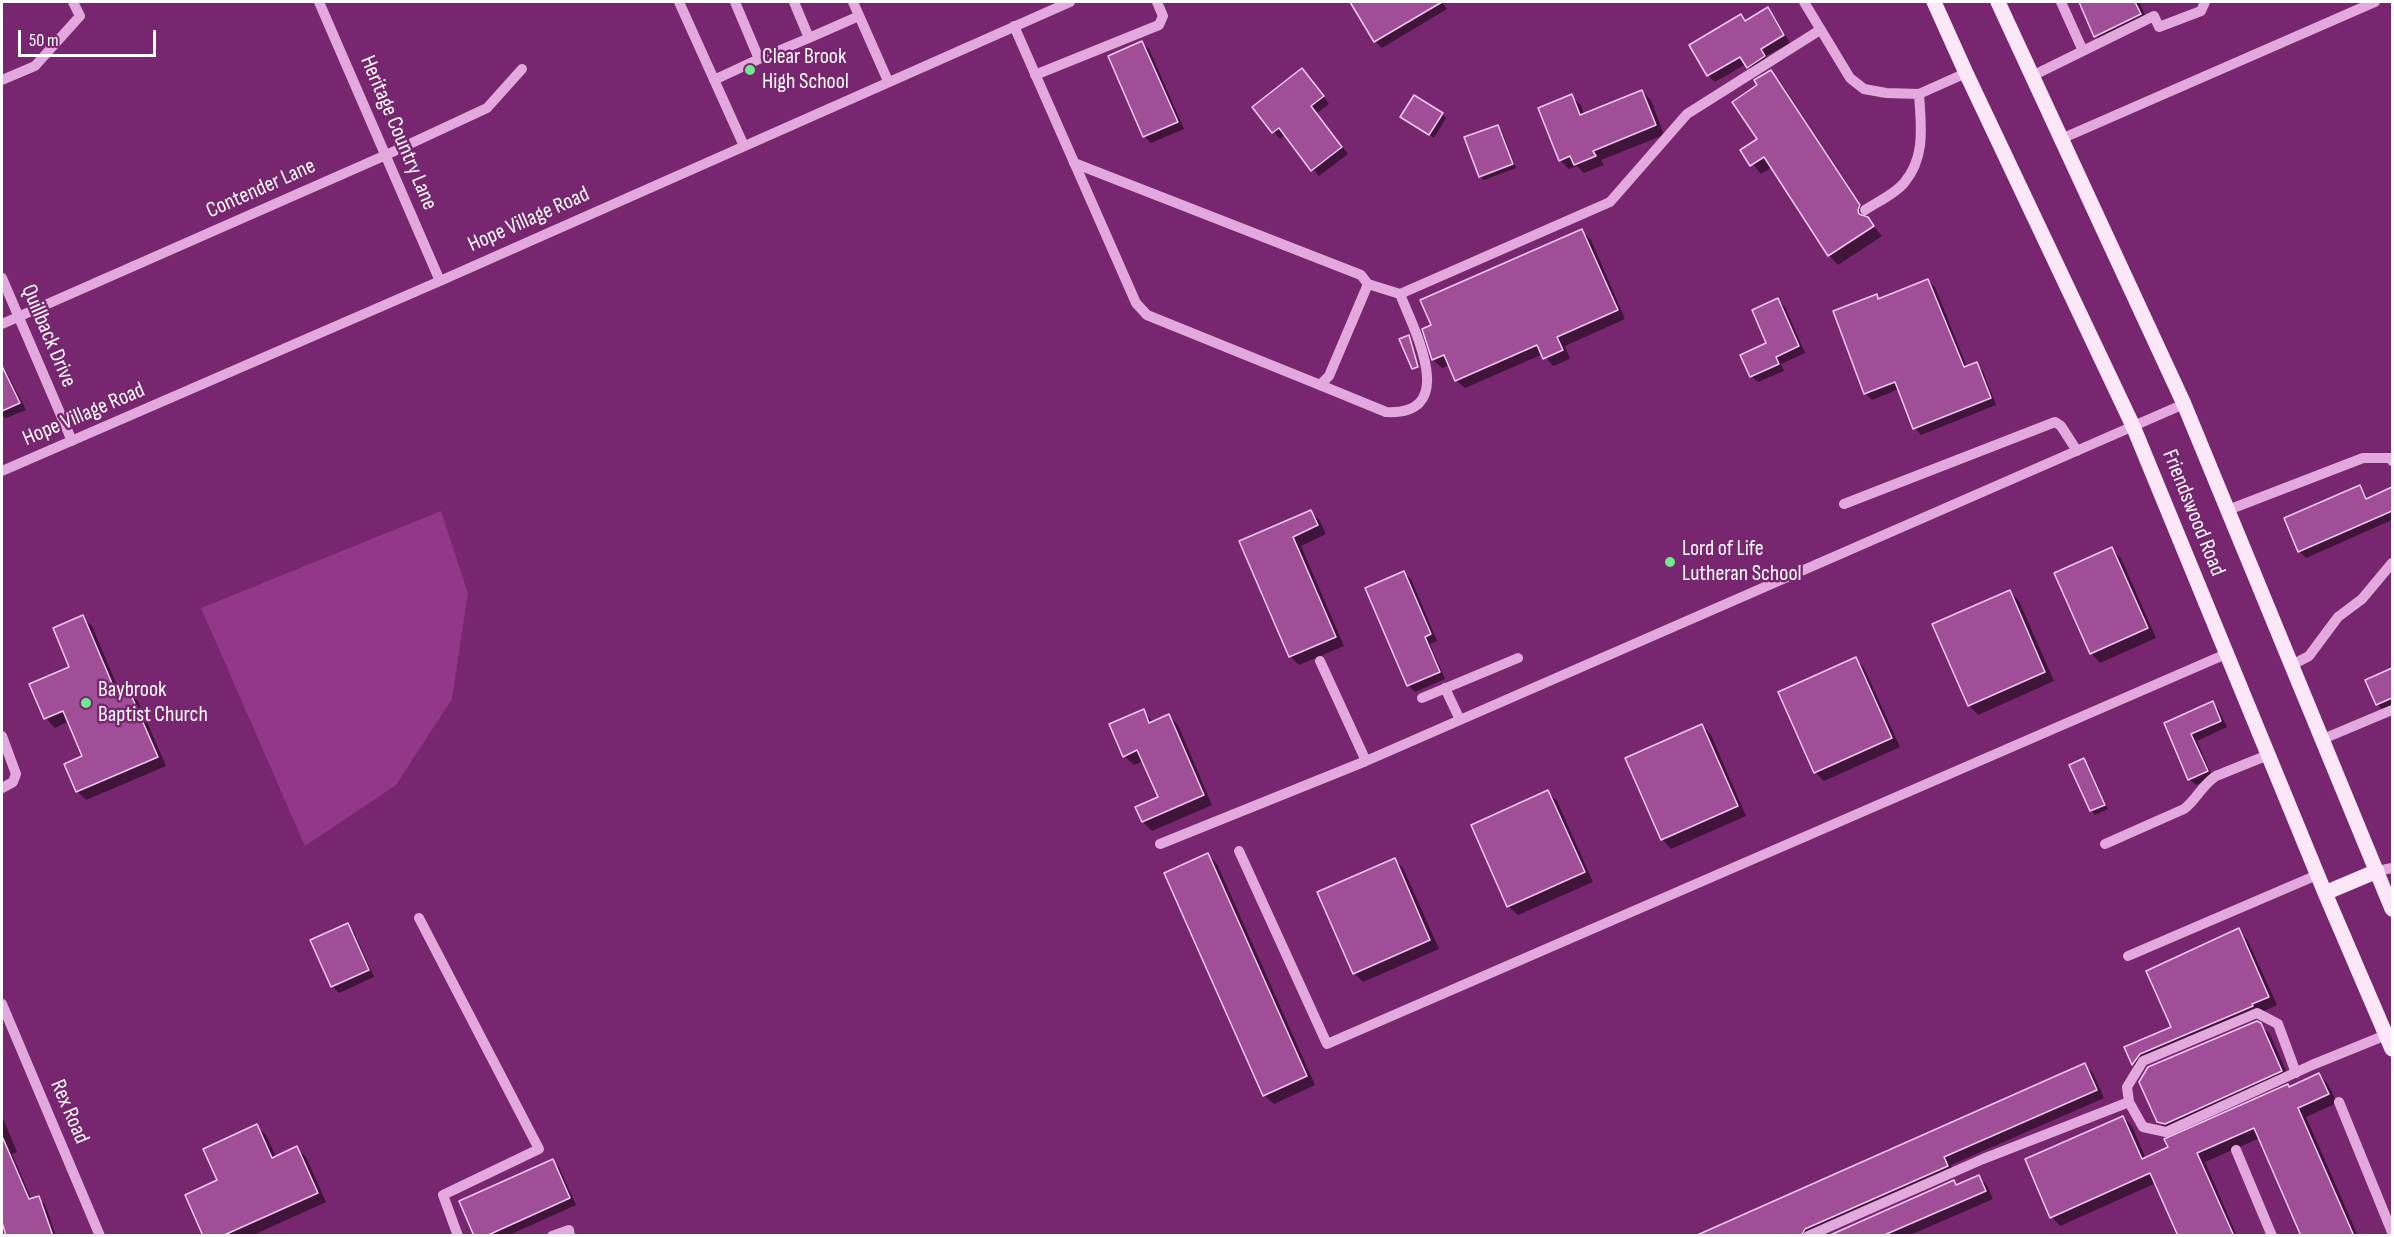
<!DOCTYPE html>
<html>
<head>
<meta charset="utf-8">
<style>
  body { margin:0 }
  #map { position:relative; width:2394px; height:1237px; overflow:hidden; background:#78266f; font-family:"Sofia Sans Condensed",sans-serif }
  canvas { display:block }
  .frame { position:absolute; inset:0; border:3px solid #fff; pointer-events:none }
  .scale { position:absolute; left:18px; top:30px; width:138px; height:27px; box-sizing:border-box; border:3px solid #fff; border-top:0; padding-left:8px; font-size:18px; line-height:21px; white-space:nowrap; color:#fff; -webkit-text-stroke:4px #78266f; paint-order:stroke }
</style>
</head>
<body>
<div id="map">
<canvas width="2394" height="1237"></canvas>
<div class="frame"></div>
<div class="scale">50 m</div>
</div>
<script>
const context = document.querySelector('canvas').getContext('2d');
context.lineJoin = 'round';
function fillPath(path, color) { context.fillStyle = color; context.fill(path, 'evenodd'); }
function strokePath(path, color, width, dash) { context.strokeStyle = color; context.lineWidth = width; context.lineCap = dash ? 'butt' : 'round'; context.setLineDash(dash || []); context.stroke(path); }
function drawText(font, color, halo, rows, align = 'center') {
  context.font = font + ' "Sofia Sans Condensed",sans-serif'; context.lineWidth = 5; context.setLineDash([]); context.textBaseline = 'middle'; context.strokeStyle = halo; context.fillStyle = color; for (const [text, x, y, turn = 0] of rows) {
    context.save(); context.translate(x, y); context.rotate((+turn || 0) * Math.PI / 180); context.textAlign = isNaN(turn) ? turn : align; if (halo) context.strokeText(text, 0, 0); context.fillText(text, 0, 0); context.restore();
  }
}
const green = new Path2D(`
  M441,511L468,593L452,699L396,785L305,846L201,608Z`);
const shadow = new Path2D(`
  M1352,2H1442L1447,9L1382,48L1375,41Z
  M2080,2H2139L2149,23L2105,45L2096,36Z
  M1768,9L1774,16L1790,43L1766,56L1771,63L1754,73L1746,64L1715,82L1708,75L1691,45L1741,16L1746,22Z
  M1142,43L1149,49L1184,129L1151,143L1145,137L1110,57Z
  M1771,71L1780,81L1868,215L1867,218L1882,236L1838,265L1829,255L1772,167L1761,174L1742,151L1759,140V86Z
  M1309,77L1329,104L1317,113L1348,154L1319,176L1285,135L1280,139L1254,107Z
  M1642,91L1651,100L1664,135L1601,160L1604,165L1584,173L1577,166L1569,169L1560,160L1571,96L1581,105L1584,114Z
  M1442,114L1446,118L1434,138L1402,117Z
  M1498,126L1502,131L1516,168L1484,180L1480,176Z
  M1582,231L1591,240L1625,319L1565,346L1570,359L1553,366L1543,354L1465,388L1456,380L1450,365L1442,368L1433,360L1424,330Z
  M1928,280L1935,287L1967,367L1976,364L1983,371L1996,405L1921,435L1915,428L1899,389L1872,400L1865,393L1876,296L1880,300Z
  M1778,300L1785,307L1805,353L1781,364L1784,371L1758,382L1751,376L1768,344Z
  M2,367L7,373L26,410L6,418L2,415Z
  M2360,487L2369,499L2392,489V520L2306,558L2299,551Z
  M1311,512L1320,521L1326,534L1301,546L1344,646L1299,665L1290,656L1241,542Z
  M2111,549L2121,558L2156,638L2100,663L2091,653Z
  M1404,573L1411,579L1437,641L1430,644L1445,679L1415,692L1408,685Z
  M2010,592L2019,601L2054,681L1978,715L1969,705Z
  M82,617L92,626L121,695L129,692L138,701L166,766L86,800L77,791L84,757L69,721L55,728L46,718L31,684L71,667Z
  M1855,658L1864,668L1900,747L1824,781L1815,772Z
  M2392,669V707L2384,711L2377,704L2367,680Z
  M2213,703L2219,710L2227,727L2197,741L2213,778L2196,785L2189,779L2166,724Z
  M1143,711L1153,722L1169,716L1178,725L1212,805L1152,831L1143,822L1160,798L1143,761L1134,765L1124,756Z
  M1702,725L1711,735L1746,816L1671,849L1662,839Z
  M2084,760L2088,764L2108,809L2095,815L2091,810Z
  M1548,792L1557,801L1593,882L1518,915L1508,906Z
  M1208,855L1217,864L1315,1085L1274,1104L1264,1095Z
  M1394,859L1403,868L1439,949L1363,982L1354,973Z
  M347,925L354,932L374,977L339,993L332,986Z
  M2238,930L2247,939L2277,1005L2149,1062L2141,1072L2133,1064L2126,1048L2173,1027Z
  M2260,1025L2270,1034L2290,1080L2168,1131L2158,1121Z
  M2085,1065L2093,1073L2104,1098L1951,1165L1955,1174L1816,1236H1697Z
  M2319,1075L2328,1084L2337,1103L2306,1117L2358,1236H2303L2260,1138L2205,1162L2237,1236H2179L2156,1183L2060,1226L2052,1217L2123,1117L2132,1126L2146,1159Z
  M2,1116L17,1152L12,1154L32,1200L38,1198L45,1204L56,1236H8L2,1217Z
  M257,1126L266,1135L276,1157L297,1148L306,1157L326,1202L251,1236H205Z
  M552,1161L559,1167L576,1205L507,1236H476Z
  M1979,1177L1987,1185L1993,1199L1908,1236H1832L1954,1182L1958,1186Z`);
const building = new Path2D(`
  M1350,2H1442L1374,42Z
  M2079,2H2135L2141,14L2094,37Z
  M1768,7L1784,35L1761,49L1765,56L1747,68L1740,57L1707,76L1689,45L1741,14L1745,21Z
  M1142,41L1178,122L1143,137L1108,56Z
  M1302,68L1324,96L1311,106L1342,147L1311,171L1279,128L1272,133L1252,107Z
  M1771,70L1860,205L1858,210L1859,214L1868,217L1874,226L1828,256L1764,157L1750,166L1740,150L1757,139L1732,102L1757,85L1754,80Z
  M1642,90L1656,125L1593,151L1596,156L1574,165L1570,156L1559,161L1538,108L1572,94L1580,115Z
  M1414,95L1443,113L1429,135L1400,117Z
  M1498,125L1513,164L1479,177L1464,137Z
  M1582,229L1618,310L1557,337L1563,350L1543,359L1537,345L1455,381L1444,355L1432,360L1422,329L1431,325L1420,300Z
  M1928,279L1964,367L1977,362L1991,398L1913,429L1895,382L1864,394L1833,311L1877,294L1878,299Z
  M1778,298L1799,346L1776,357L1779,364L1750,377L1740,355L1766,343L1752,310Z
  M1409,335L1418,367L1412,369L1399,339Z
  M2,366L20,403L2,411Z
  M2360,485L2366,499L2392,487V511L2298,552L2284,518Z
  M1311,510L1318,525L1293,537L1336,637L1289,657L1239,541Z
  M2112,547L2148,628L2090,654L2054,573Z
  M1404,571L1431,634L1425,637L1440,672L1407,686L1365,588Z
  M2010,590L2045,672L1968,706L1932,624Z
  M83,615L117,695L129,690L158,757L76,792L64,764L82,756L63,711L44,719L29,684L69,667L53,628Z
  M1856,657L1892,738L1814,773L1778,692Z
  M2392,668V698L2376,705L2365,680Z
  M2213,701L2221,721L2191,734L2208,771L2188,780L2164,723Z
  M1144,709L1149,723L1169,714L1204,795L1142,822L1135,807L1158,797L1137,750L1123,757L1109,724Z
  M1702,724L1738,806L1661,840L1625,758Z
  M2084,758L2105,805L2090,811L2069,765Z
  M1548,790L1585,872L1507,907L1471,825Z
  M1208,853L1307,1076L1263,1096L1164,873Z
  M1395,858L1430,940L1353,974L1317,892Z
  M348,923L369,970L331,987L310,940Z
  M2239,928L2269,997L2252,1004L2253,1006L2140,1054L2132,1065L2124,1047L2171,1027L2146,971Z
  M2257,1021L2261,1023L2282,1071L2165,1124L2157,1122L2139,1082L2148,1067Z
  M2085,1063L2097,1090L1944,1157L1948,1166L1805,1229L1801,1236H1695Z
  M2319,1073L2329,1094L2298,1108L2354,1236H2301L2254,1128L2197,1153L2234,1236H2178L2150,1173L2050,1218L2025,1159L2123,1116L2142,1159L2168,1147L2164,1139L2288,1084L2289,1087Z
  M257,1124L272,1158L297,1146L318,1193L222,1236H203L185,1195L217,1180L203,1149Z
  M2,1136L29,1199L39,1196L53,1236H6L2,1222Z
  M553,1159L570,1198L486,1236H474L459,1201Z
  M1979,1175L1986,1191L1882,1236H1828L1954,1180L1956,1185Z`);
const minor = new Path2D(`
  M319,2L440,281
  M679,2L744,146
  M735,2L759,59L809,38L794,2
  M853,2L888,81
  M1804,2L1850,78L1864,89L1886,93L1919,94L1966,73
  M2061,2L2083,51
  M1014,26L1136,303L1147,315L1320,385L1329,376L1368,284L1361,275L1074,163
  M809,38L859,16
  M1035,75L1159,25L1163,16L1157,2
  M2032,76L2154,16L2159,27L2201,11L2205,2
  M2,80L35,66L80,16L73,2
  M714,80L759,59
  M2061,139L2375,2
  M1865,210C1877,202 1895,194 1904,183C1926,157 1921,126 1919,94
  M2,278L72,441
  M1368,284L1400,294L1610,202L1687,114L1820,30
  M2,324L386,155L487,108L522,69
  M1320,385L1386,412C1461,416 1413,328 1400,294
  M2,471L440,281L1070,2
  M1844,504L2055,422L2061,426L2077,451
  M2228,510L2363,458H2391L2392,461
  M1320,661L1366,761
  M2292,665L2309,656L2338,617L2362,599L2392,563
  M1445,688L1460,720
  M1422,698L1518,658
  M2,736L16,774L13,782L2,788
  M2323,739L2392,710
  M1160,844L1366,761L2184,404
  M2105,844L2184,809C2196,800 2202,785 2216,776L2268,755
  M1239,851L1327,1044L2226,654
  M2377,871L2392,868
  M419,918L539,1149L443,1195L458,1236
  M2128,956L2317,875
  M2,1004L100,1236
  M2129,1102L2127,1087L2143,1061L2257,1013L2278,1024L2296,1073
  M2339,1102L2392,1232
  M2236,1150L2272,1236
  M552,1236L569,1230L570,1236
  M1808,1236L1983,1159L2129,1102L2143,1127L2166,1132L2312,1065L2386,1035`);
const major = new Path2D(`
  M1934,2L1966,73L2133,426L2325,893L2392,1049
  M1998,2L2184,404L2392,909
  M2325,893L2377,871`);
const markers = [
  [750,70,6,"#6eeb8e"],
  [1670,562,6,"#6eeb8e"],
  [86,703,6,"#6eeb8e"]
];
const poiNames = [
  ["Clear Brook",762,57],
  ["High School",762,82],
  ["Lord of Life",1682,549],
  ["Lutheran School",1682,574],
  ["Baybrook",98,690],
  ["Baptist Church",98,715]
];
const streetNames = [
  ["Heritage Country Lane",398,133,67],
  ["Contender Lane",261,189,-24],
  ["Hope Village Road",529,220,-24],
  ["Quillback Drive",48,336,67],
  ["Hope Village Road",84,415,-23],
  ["Friendswood Road",2193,513,68],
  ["Rex Road",69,1112,67]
];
fillPath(green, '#93378a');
fillPath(shadow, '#0007');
fillPath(building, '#a14e99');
strokePath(building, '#f2caef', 1.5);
strokePath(minor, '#e3a8dd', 10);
strokePath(major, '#fce7f8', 15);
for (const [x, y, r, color] of markers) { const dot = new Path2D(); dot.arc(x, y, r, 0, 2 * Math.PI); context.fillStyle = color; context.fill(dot); strokePath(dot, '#78266f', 2); }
drawText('22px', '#fff', '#78266f', poiNames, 'left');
drawText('22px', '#fff', '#78266f', streetNames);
</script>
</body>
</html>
